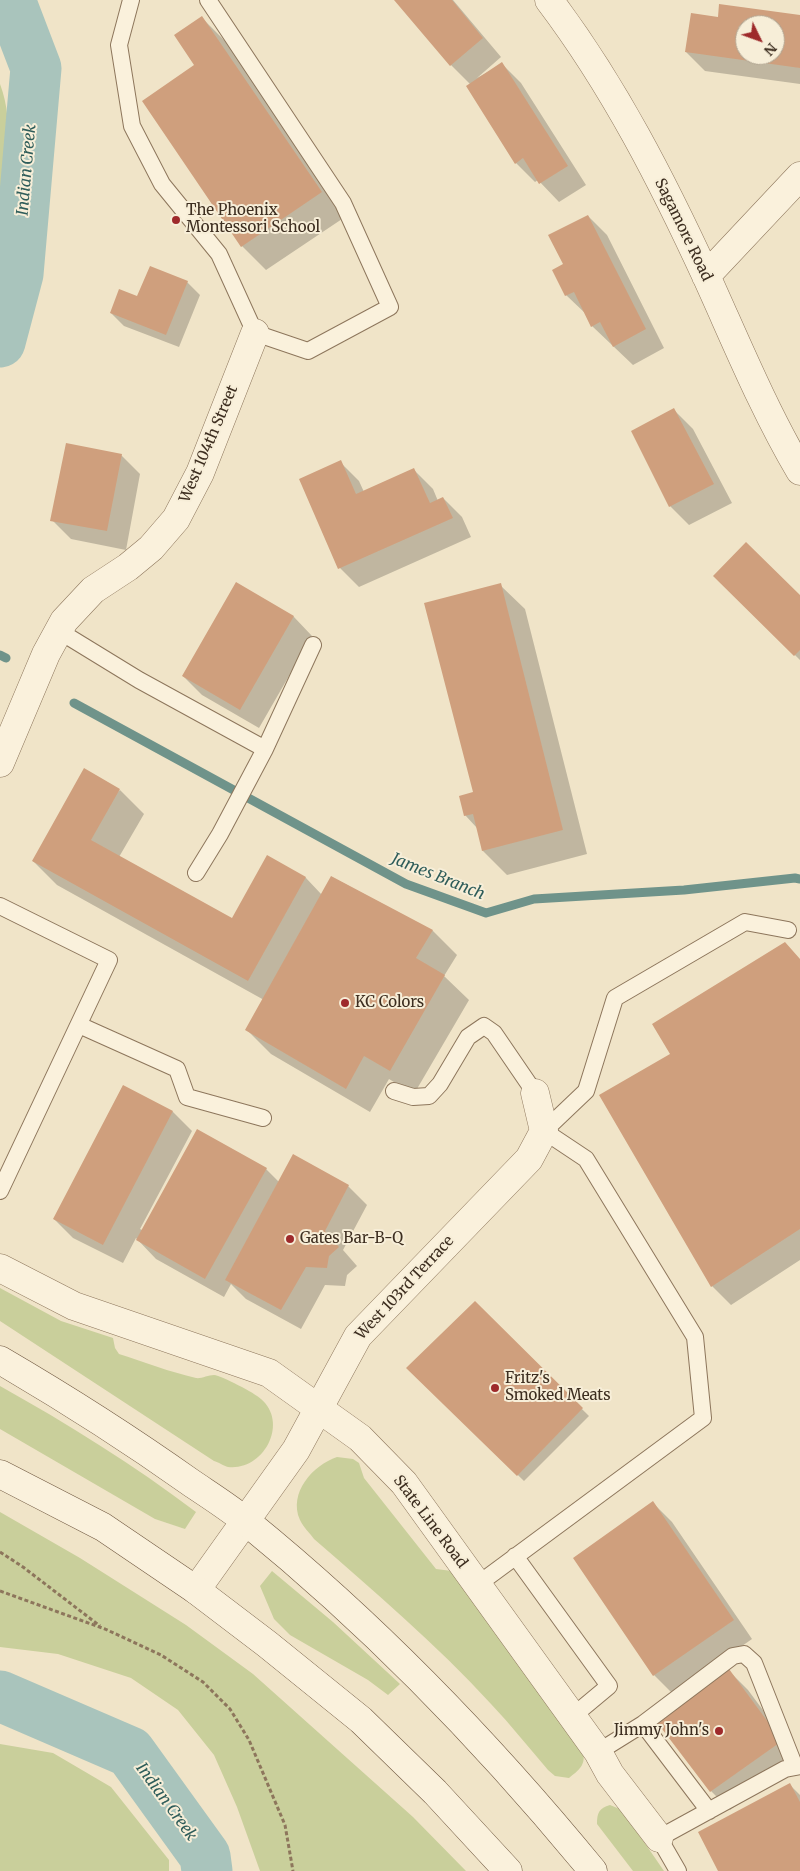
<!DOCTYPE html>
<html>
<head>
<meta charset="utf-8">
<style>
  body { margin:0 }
  #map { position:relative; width:800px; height:1871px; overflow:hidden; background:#f0e4c8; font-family:Merriweather,serif }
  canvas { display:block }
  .north { position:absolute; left:735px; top:15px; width:50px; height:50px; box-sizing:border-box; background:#f7eed8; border:1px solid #ada18e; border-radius:50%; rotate:132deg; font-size:14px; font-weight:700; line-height:20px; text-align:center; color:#3d2e20 }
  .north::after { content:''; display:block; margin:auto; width:18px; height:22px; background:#9e2a2b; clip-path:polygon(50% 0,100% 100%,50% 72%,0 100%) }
</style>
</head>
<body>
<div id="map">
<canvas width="800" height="1871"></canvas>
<div class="north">N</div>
</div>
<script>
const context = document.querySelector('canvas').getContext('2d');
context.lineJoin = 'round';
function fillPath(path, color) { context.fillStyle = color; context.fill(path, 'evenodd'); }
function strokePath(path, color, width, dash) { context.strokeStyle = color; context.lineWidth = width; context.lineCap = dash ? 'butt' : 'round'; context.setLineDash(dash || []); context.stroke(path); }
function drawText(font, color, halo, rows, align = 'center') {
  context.font = font + ' Merriweather,serif'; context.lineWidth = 4; context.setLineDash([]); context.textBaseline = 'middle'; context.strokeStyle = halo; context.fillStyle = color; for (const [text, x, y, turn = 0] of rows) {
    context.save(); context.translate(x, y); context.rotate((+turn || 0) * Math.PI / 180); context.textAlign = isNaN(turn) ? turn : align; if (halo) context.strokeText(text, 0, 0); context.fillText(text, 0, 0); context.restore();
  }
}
const green = new Path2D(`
  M0,84C16,126 5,174 0,217Z
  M0,1288L61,1321L113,1338L115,1348L119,1354C144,1362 170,1372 196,1378C201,1379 208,1375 214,1375C222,1376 255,1393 261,1399C289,1423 264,1471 228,1467C224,1466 218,1462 214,1461L0,1321Z
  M0,1386C68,1424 134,1465 196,1512L185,1529L155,1519L0,1429Z
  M337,1457L353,1459L359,1463L364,1478L436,1569L452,1571L583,1752C586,1765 579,1770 569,1778L555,1776L548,1770C529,1748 511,1725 491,1704C436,1644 375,1592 314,1539C310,1533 303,1527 300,1520C288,1493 313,1465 337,1457Z
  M0,1512L80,1558L186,1625L253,1674L413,1817L466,1871H260L237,1807L214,1755L178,1710L131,1678L58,1654L0,1647Z
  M272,1571L333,1622L400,1684L388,1695L368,1680L290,1635L274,1619L260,1586Z
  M0,1744L53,1753L111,1787L169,1860V1871H0Z
  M610,1805L622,1810L664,1871H633L597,1824C597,1813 599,1808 610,1805Z`);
const shadow = new Path2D(`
  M396,0H453L501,57L477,78L502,64L521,83L586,185L559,202L538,180L535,182L516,163L470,84L451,65Z
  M800,16V84L705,71L686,52L719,18ZM745,25H775V55H745Z
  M202,18L226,42L345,217L266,270L242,246L144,102L196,66Z
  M588,216L607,235L664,348L633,365L592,326L586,314L566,295L564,265Z
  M187,282L200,295L179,347L124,326L111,313L138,298Z
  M674,410L693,429L732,503L689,525L670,506Z
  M121,455L140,474L126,550L71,539L52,520Z
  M340,462L359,481L364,492L414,470L433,489L438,501L443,498L462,517L471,537L359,587L340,568L300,480Z
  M236,584L294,617L312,636L259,728L202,695L183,676Z
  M500,585L525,609L587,854L507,875L483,851L477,828L465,815L474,793Z
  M734,595L800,597V660Z
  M120,790L144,814L119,857L232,920L268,857L306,878L322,895L332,877L433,931L457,955L444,976L469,1000L414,1094L389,1079L370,1112L271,1054L247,1030L264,1000L57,885L33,861Z
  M800,959V1260L731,1305L712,1286L672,1055Z
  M123,1086L173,1112L192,1131L140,1229L142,1230L266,1169L279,1182L294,1156L348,1186L367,1205L343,1250L357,1266L347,1275L345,1286L325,1285L301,1329L246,1299L231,1284L224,1297L156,1259L136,1238L123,1263L73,1238L54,1219Z
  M475,1303L589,1416L524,1481L408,1368Z
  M653,1503L672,1522L752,1639L673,1694L654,1675L574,1558Z
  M729,1671L748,1690L800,1760L730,1810L711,1791Z
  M790,1785L800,1795V1871H719Z`);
const stream = new Path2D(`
  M0,655L6,658
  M74,703L406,884L486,913L534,899L684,890L795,878L800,879`);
const river = new Path2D(`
  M0,342L18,274L36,68L10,0
  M0,1696L130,1752L205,1856L207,1871`);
const building = new Path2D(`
  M394,0H452L483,38L450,66Z
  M719,4L800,15V68L685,52L691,13L718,17ZM745,25H775V55H745Z
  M202,16L322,192L241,247L142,101L194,65L174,35Z
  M502,62L568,166L539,184L523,158L515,164L466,86Z
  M588,215L646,329L613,347L600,322L591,327L574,292L565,296L552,270L563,264L548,235Z
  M150,266L188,281L166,335L110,313L119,289L137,296Z
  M674,408L714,484L669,507L631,431Z
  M66,443L122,454L107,531L50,521Z
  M341,460L356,494L414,468L430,503L443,497L453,518L338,569L299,479Z
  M746,542L800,595V650L794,656L713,576Z
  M236,582L294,616L240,710L182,676Z
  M501,583L563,830L482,851L473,814L464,816L459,796L473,792L424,603Z
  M84,768L120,789L91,840L232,918L267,855L306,877L248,981L32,861Z
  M331,876L433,930L416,958L445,975L390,1071L364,1056L346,1089L245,1030Z
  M785,942L800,959V1229L711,1287L599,1095L670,1054L652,1024Z
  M123,1085L173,1111L103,1245L53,1219Z
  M197,1129L267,1168L205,1279L136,1240Z
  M293,1154L349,1185L325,1231L339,1247L329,1256L327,1268L306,1267L281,1310L225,1280Z
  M475,1301L583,1408L517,1476L406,1368Z
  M653,1501L734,1620L653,1676L573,1558Z
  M729,1669L782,1741L710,1792L656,1721Z
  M790,1783L800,1802V1871H718L698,1832Z`);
const path = new Path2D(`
  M0,1552L23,1567L100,1626
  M0,1591L105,1629L161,1655L203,1682L230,1709L249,1740L285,1825L293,1871`);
const service = new Path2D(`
  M131,0L119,45L132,126L162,184L219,254L255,333L308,351L390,307L343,203L208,0
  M59,631L139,680L265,749L313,645
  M196,873L220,834L265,749
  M0,906L109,960L0,1191
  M79,1025L177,1069L187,1097L263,1118
  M394,1091L413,1097L429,1096L440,1084L468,1037L484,1026L494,1033L535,1093
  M515,1556L609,1686L573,1716
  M477,1585L703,1418L695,1337L586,1159L544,1131L586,1091L615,998L745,922L788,930
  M643,1724L709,1811
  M598,1752L643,1724L733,1656L744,1654L754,1663L795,1767
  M678,1871L659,1838L785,1769L800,1766`);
const minor = new Path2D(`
  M549,0C614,86 663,182 708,280C737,344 764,410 800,471
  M706,276L800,176
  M0,763L46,654L64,621L93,590L128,567L151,548L176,519L200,473L255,333
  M0,1268L74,1306L269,1373L360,1438L404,1483L598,1752L610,1774L659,1838
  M196,1590L296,1450L358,1336L529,1159L544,1131L535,1093`);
const secondary = new Path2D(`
  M0,1360C65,1398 128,1438 190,1482C209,1495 230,1508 248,1523C376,1627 488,1743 593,1871
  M0,1474L103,1527L196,1590L267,1644L361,1720L435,1792L508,1871`);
const markers = [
  [176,220,5,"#9e2a2b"],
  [345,1003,5,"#9e2a2b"],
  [290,1239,5,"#9e2a2b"],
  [495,1388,5,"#9e2a2b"],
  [719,1731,5,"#9e2a2b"]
];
const poiNames = [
  ["The Phoenix",186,211],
  ["Montessori School",186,228],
  ["KC Colors",355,1003],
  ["Gates Bar-B-Q",300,1239],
  ["Fritz's",505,1379],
  ["Smoked Meats",505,1396],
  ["Jimmy John's",709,1731,"right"]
];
const streetNames = [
  ["Sagamore Road",683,230,64],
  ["West 104th Street",209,444,-67],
  ["West 103rd Terrace",405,1288,-47],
  ["State Line Road",430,1522,53]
];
const waterNames = [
  ["Indian Creek",27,170,-85],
  ["James Branch",438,877,22],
  ["Indian Creek",166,1802,54]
];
fillPath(green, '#c9cf9b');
fillPath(shadow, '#0003');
strokePath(stream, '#6f938a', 9);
strokePath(river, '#a9c4bc', 51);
fillPath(building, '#cf9f7d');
strokePath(service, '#8d765c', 18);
strokePath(minor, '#8d765c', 29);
strokePath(secondary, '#6f573f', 29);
strokePath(path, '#8d765c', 3, [4, 2.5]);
strokePath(service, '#faf1dc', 16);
strokePath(minor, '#faf1dc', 28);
strokePath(secondary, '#faf1dc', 28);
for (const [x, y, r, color] of markers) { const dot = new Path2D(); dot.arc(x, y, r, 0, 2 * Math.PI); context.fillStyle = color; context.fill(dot); strokePath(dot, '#f7eed8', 2); }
drawText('15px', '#3d2e20', '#f7eed8', poiNames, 'left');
drawText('15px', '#3d2e20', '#f7eed8', streetNames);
drawText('italic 16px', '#2f5d5a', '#f7eed8', waterNames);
</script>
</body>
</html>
